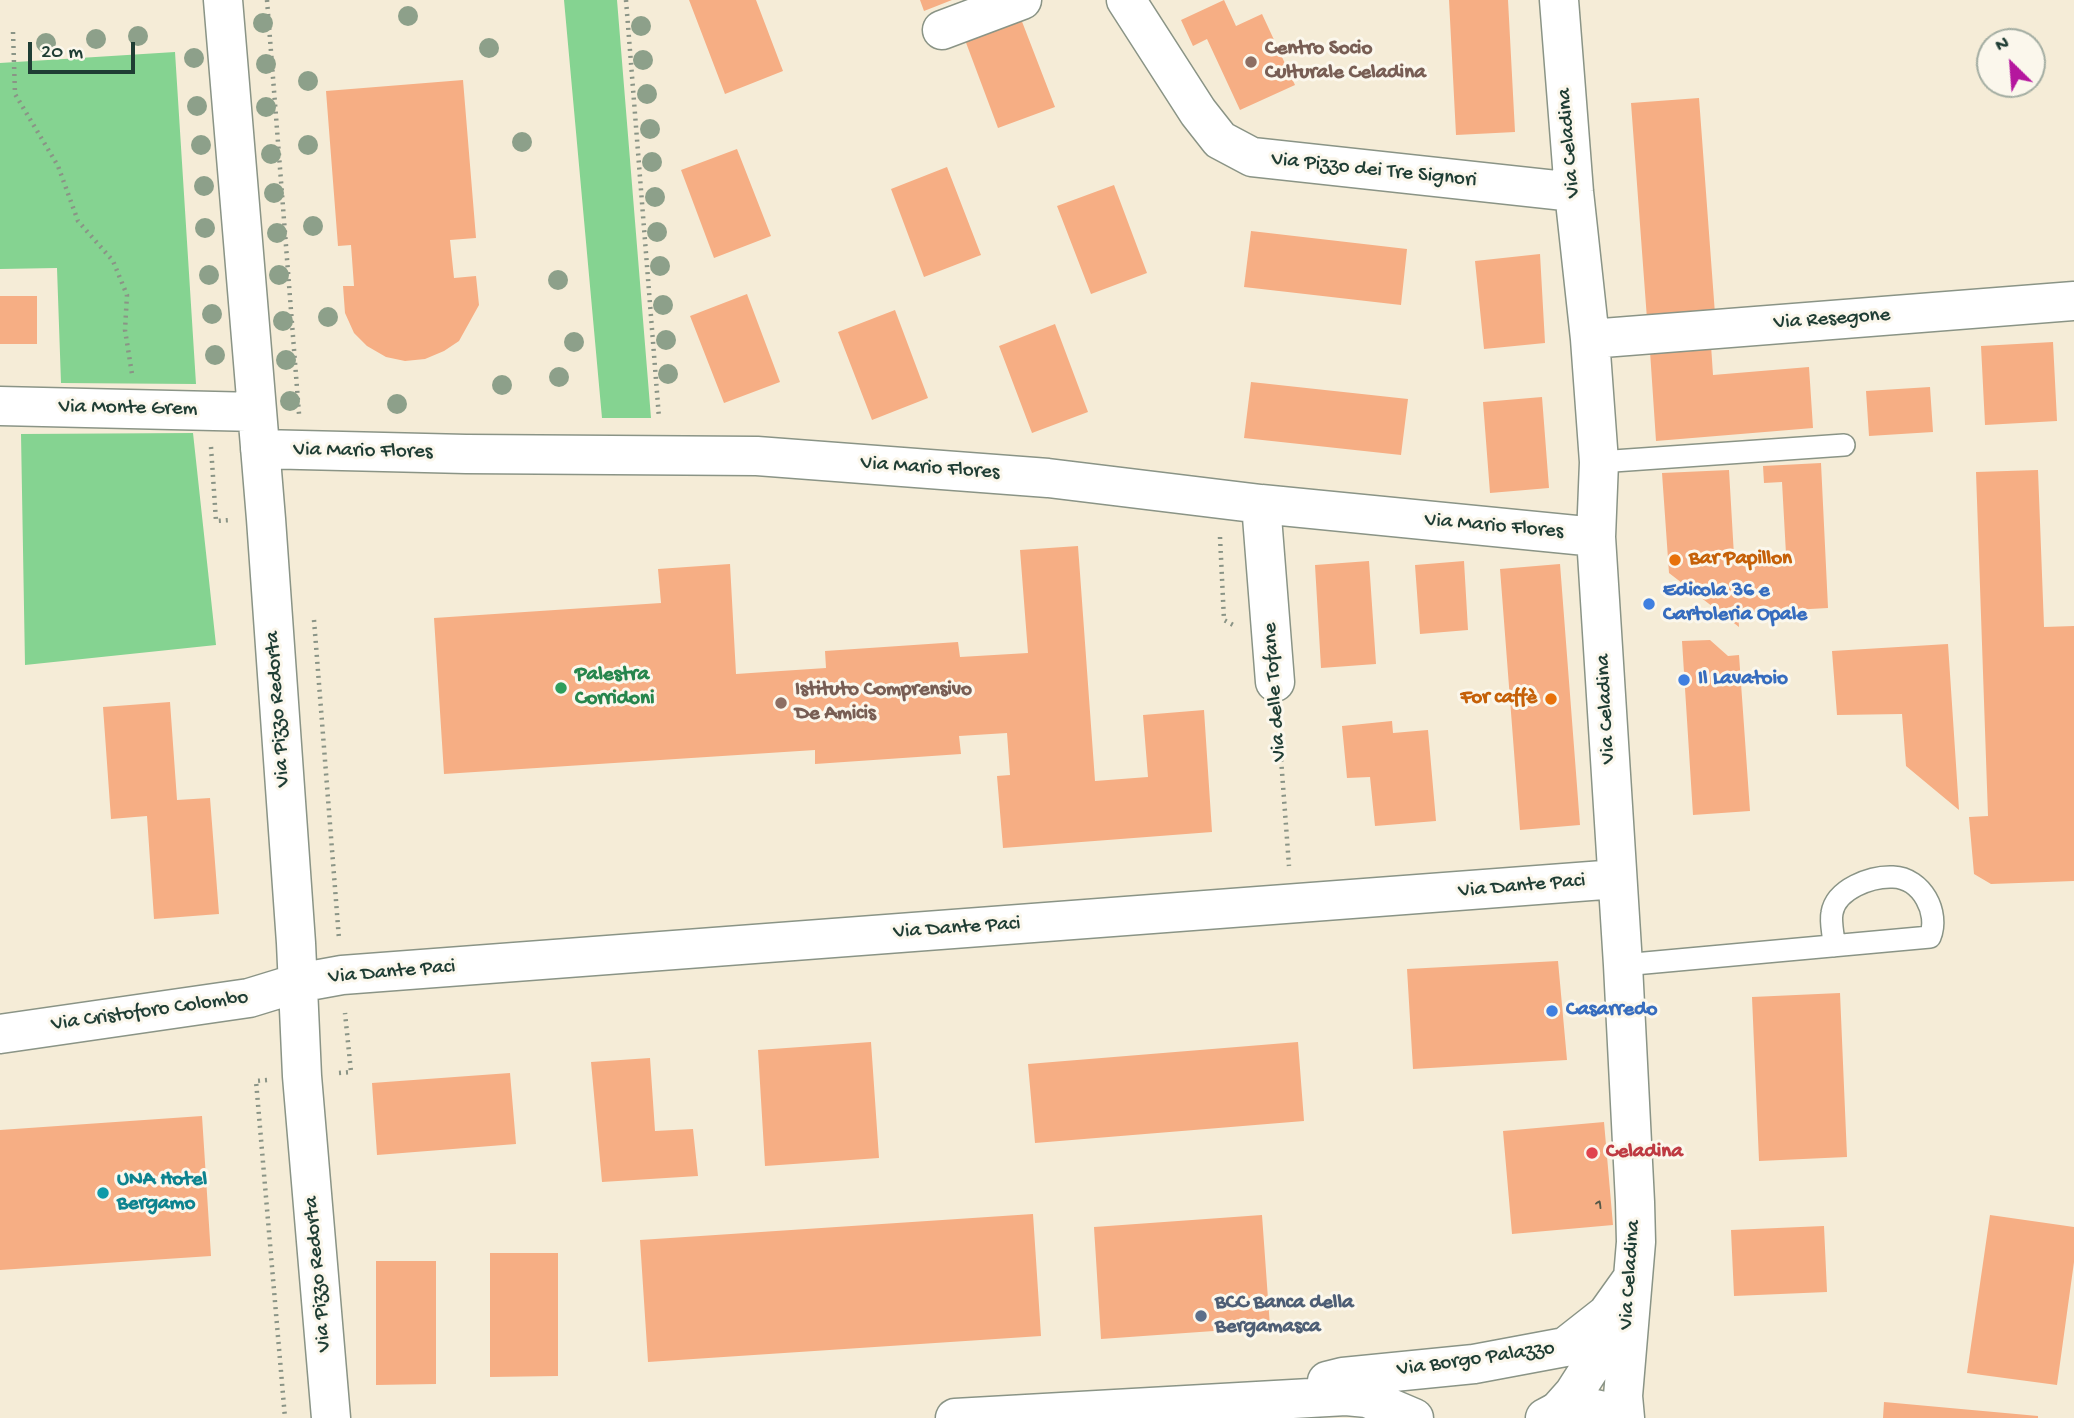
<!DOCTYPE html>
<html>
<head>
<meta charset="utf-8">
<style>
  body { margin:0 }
  #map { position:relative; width:2074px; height:1418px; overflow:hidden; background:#f5ecd7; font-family:"Gochi Hand",sans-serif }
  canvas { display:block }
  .north { position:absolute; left:1976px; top:28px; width:70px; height:70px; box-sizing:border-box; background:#fbf7ec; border:2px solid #a3ada2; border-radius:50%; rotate:335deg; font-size:19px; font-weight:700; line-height:28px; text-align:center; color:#1f3d34 }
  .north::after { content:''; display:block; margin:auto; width:24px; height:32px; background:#b5179e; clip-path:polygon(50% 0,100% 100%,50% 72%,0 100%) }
  .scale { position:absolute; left:28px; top:42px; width:107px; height:32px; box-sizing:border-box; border:4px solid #1f3d34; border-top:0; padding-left:9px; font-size:21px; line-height:24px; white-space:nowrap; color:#1f3d34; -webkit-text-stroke:5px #fbf7ec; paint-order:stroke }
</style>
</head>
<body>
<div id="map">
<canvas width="2074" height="1418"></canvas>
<div class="north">N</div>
<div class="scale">20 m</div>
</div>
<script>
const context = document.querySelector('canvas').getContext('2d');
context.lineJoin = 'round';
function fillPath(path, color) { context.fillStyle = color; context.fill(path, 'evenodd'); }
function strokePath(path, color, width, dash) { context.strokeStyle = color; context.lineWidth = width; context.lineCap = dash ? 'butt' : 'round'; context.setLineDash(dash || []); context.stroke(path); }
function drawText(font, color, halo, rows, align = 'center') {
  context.font = font + ' "Gochi Hand",sans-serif'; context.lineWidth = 6; context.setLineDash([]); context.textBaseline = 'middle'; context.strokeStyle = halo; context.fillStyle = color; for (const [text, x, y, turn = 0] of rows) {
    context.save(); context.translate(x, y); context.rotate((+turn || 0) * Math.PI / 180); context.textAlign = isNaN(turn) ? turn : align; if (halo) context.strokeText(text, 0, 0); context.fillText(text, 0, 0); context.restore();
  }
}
const green = new Path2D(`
  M564,0H617L651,418H602Z
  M175,52L196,384L61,383L57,268L0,269V63Z
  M193,433L216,645L25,665L21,434Z`);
const building = new Path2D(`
  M689,0H756L783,71L725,94Z
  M920,0H952L924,11Z
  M1224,0L1236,26L1262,14L1295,85L1240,110L1207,39L1193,46L1181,20Z
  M1449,0H1508L1515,132L1456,135Z
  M1021,19L1055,107L998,128L965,40Z
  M463,80L476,238L450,240L454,278L476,276L479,305L459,341L444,351L425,359L405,361L386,357L367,346L354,333L345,313L343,286H354L351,245L338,246L326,91Z
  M1699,98L1715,314L1647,319L1631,103Z
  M737,149L771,236L714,258L681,170Z
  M947,167L981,255L924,277L891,189Z
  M1114,185L1147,273L1091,294L1057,206Z
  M1251,231L1407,249L1401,305L1244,287Z
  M1540,254L1545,343L1484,349L1475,261Z
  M747,294L780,382L724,403L690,316Z
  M0,296H37V344H0Z
  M895,310L928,398L872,420L838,332Z
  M1055,324L1088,412L1032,433L999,346Z
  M2053,342L2057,421L1985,425L1981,346Z
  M1711,345L1713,375L1809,367L1813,428L1656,441L1650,351Z
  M1251,382L1408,399L1401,455L1244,438Z
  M1930,387L1933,432L1869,436L1866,391Z
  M1542,397L1549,488L1490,493L1483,402Z
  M1821,463L1828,608L1738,613L1739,627L1669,573L1662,473L1729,470L1734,556L1786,554L1782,482L1764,483L1763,466Z
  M2038,470L2044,627L2074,626V881L1991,884L1974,874L1969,817L1988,816L1976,472Z
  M1078,546L1095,781L1148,777L1143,715L1204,710L1212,832L1003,848L997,776L1010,775L1007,733L959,736L961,754L815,764V750L444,774L434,618L661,603L658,569L730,564L736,674L826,668L825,651L958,642L960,657L1028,653L1020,550Z
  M1369,561L1376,664L1321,668L1315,565Z
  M1464,561L1468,630L1420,634L1415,565Z
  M1560,564L1580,825L1520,830L1500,569Z
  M1710,640L1728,656L1739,655L1750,811L1693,815L1682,641Z
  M1948,644L1959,810L1906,766L1902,714L1837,715L1832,651Z
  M170,702L177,800L210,798L219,914L154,919L147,816L111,819L103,707Z
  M1392,721L1393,733L1428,730L1436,821L1375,826L1370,777L1347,778L1342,726Z
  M1558,961L1567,1060L1413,1069L1407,969Z
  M1840,993L1847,1157L1759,1161L1752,997Z
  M871,1042L879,1158L765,1166L758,1050Z
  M1298,1042L1304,1121L1035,1143L1028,1064Z
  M650,1058L655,1131L693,1129L698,1176L602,1182L591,1062Z
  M510,1073L516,1144L377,1155L372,1083Z
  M202,1116L211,1256L0,1270V1130Z
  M1604,1122L1613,1225L1512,1234L1503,1131Z
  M1033,1214L1041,1336L648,1362L640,1240Z
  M1262,1215L1270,1327L1101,1339L1094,1227Z
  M1990,1215L2074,1227V1262L2057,1385L1967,1373Z
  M1824,1226L1827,1292L1734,1296L1731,1230Z
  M490,1253H558V1376L490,1377Z
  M376,1261H436V1384L376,1385Z
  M1884,1402L2038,1416V1418H1883Z`);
const path = new Path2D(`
  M267,0L299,414
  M626,0L659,418
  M13,32L15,94L58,166L78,221L113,261L127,295L125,330L132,374
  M211,447L216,521L231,520
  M1220,537L1224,620L1235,626
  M314,620L339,939
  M1278,718L1289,866
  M339,1073L351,1072L345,1013
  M267,1080L256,1081L285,1418`);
const lane = new Path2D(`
  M1599,462L1844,445
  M1623,965L1930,937C1940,913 1922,878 1893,877C1871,876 1836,889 1832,913C1830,923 1834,936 1834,946`);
const street = new Path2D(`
  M223,0L266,519L296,943L302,1076L331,1418
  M1126,0L1198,112L1220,140L1252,157L1574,192
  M1559,0L1574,192L1590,339L1599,462L1596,537L1623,965L1635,1202L1636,1242L1623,1396L1625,1418
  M942,30L1022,0
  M1590,339L2074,301
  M0,406L257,412
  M260,449L466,454L757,456L1048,478L1261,504L1596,537
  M1261,504L1275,682
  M0,1034L249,998L298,983L342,975L1617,879
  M1327,1381L1343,1377L1474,1364L1565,1347L1607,1314L1632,1279
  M1558,1411L1574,1393L1627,1310
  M955,1418L1346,1396L1367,1398L1414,1418`);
const secondary = new Path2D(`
  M1545,1418C1568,1404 1595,1404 1618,1418`);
const trees = [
  [408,16],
  [263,23],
  [641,26],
  [138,36],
  [96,39],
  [46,43],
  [489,48],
  [194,58],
  [643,60],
  [266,64],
  [308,81],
  [647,94],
  [197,106],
  [266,107],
  [650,129],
  [522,142],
  [201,145],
  [308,145],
  [271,154],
  [652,162],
  [204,186],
  [274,193],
  [655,197],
  [313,226],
  [205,228],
  [657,232],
  [277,233],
  [660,266],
  [209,275],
  [279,275],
  [558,280],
  [663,305],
  [212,314],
  [328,317],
  [283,321],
  [666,340],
  [574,342],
  [215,355],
  [286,360],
  [668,374],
  [559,377],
  [502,385],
  [290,401],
  [397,404]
];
const markers = [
  [1251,62,7,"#8d6e63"],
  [1675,560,7,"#e8710a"],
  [1649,604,7,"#3f7fe0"],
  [1684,680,7,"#3f7fe0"],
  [561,688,7,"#2e9e5b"],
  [1551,699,7,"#e8710a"],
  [781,703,7,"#8d6e63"],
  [1552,1011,7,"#3f7fe0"],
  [1592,1153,7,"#e0444e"],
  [103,1193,7,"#0f9aa8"],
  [1201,1316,7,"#5c6f8a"]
];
const numberNames = [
  ["1",1599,1206]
];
const educationNames = [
  ["Centro Socio",1265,50],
  ["Culturale Celadina",1265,74],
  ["Istituto Comprensivo",795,691],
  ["De Amicis",795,715]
];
const streetNames = [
  ["Via Celadina",1570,143,-95],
  ["Via Pizzo dei Tre Signori",1374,171,6],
  ["Via Resegone",1832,320,-4],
  ["Via Monte Grem",128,409,1],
  ["Via Mario Flores",363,452,1],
  ["Via Mario Flores",930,469,4],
  ["Via Mario Flores",1494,527,5],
  ["Via delle Tofane",1276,692,-94],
  ["Via Pizzo Redorta",279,709,-94],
  ["Via Celadina",1607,709,-93],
  ["Via Dante Paci",1522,887,-5],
  ["Via Dante Paci",957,929,-4],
  ["Via Dante Paci",392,973,-5],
  ["Via Cristoforo Colombo",150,1012,-8],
  ["Via Pizzo Redorta",319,1274,-95],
  ["Via Celadina",1631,1275,-86],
  ["Via Borgo Palazzo",1476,1360,-8]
];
const foodNames = [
  ["Bar Papillon",1689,560],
  ["For caffè",1537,699,"right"]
];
const shopNames = [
  ["Edicola 36 e",1663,592],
  ["Cartoleria Opale",1663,616],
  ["Il Lavatoio",1698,680],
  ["Casarredo",1566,1011]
];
const leisureNames = [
  ["Palestra",575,676],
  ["Corridoni",575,700]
];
const healthNames = [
  ["Celadina",1606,1153]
];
const cultureNames = [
  ["UNA Hotel",117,1181],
  ["Bergamo",117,1205]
];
const serviceNames = [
  ["BCC Banca della",1215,1304],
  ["Bergamasca",1215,1328]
];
fillPath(green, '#85d391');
fillPath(building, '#f6ae84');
strokePath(lane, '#8a9486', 24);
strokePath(street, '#8a9486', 41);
strokePath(secondary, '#8a9486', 41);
strokePath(path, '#8a9486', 4.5, [2, 5]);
strokePath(lane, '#fff', 21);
strokePath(street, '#fff', 38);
strokePath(secondary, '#fff', 38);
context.fillStyle = '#8da08a';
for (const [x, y] of trees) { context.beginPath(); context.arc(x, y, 10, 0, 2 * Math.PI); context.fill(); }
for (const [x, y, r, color] of markers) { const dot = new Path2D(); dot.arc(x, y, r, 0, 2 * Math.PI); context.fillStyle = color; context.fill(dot); strokePath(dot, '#fbf7ec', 2.5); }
drawText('18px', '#555948', null, numberNames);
drawText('bold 21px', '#785e54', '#fbf7ec', educationNames, 'left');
drawText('21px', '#1f3d34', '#fbf7ec', streetNames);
drawText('bold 21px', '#c56008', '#fbf7ec', foodNames, 'left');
drawText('bold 21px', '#366cbe', '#fbf7ec', shopNames, 'left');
drawText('bold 21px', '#27864d', '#fbf7ec', leisureNames, 'left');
drawText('bold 21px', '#be3a42', '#fbf7ec', healthNames, 'left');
drawText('bold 21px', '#0d838f', '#fbf7ec', cultureNames, 'left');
drawText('bold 21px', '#4e5e75', '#fbf7ec', serviceNames, 'left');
</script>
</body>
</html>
